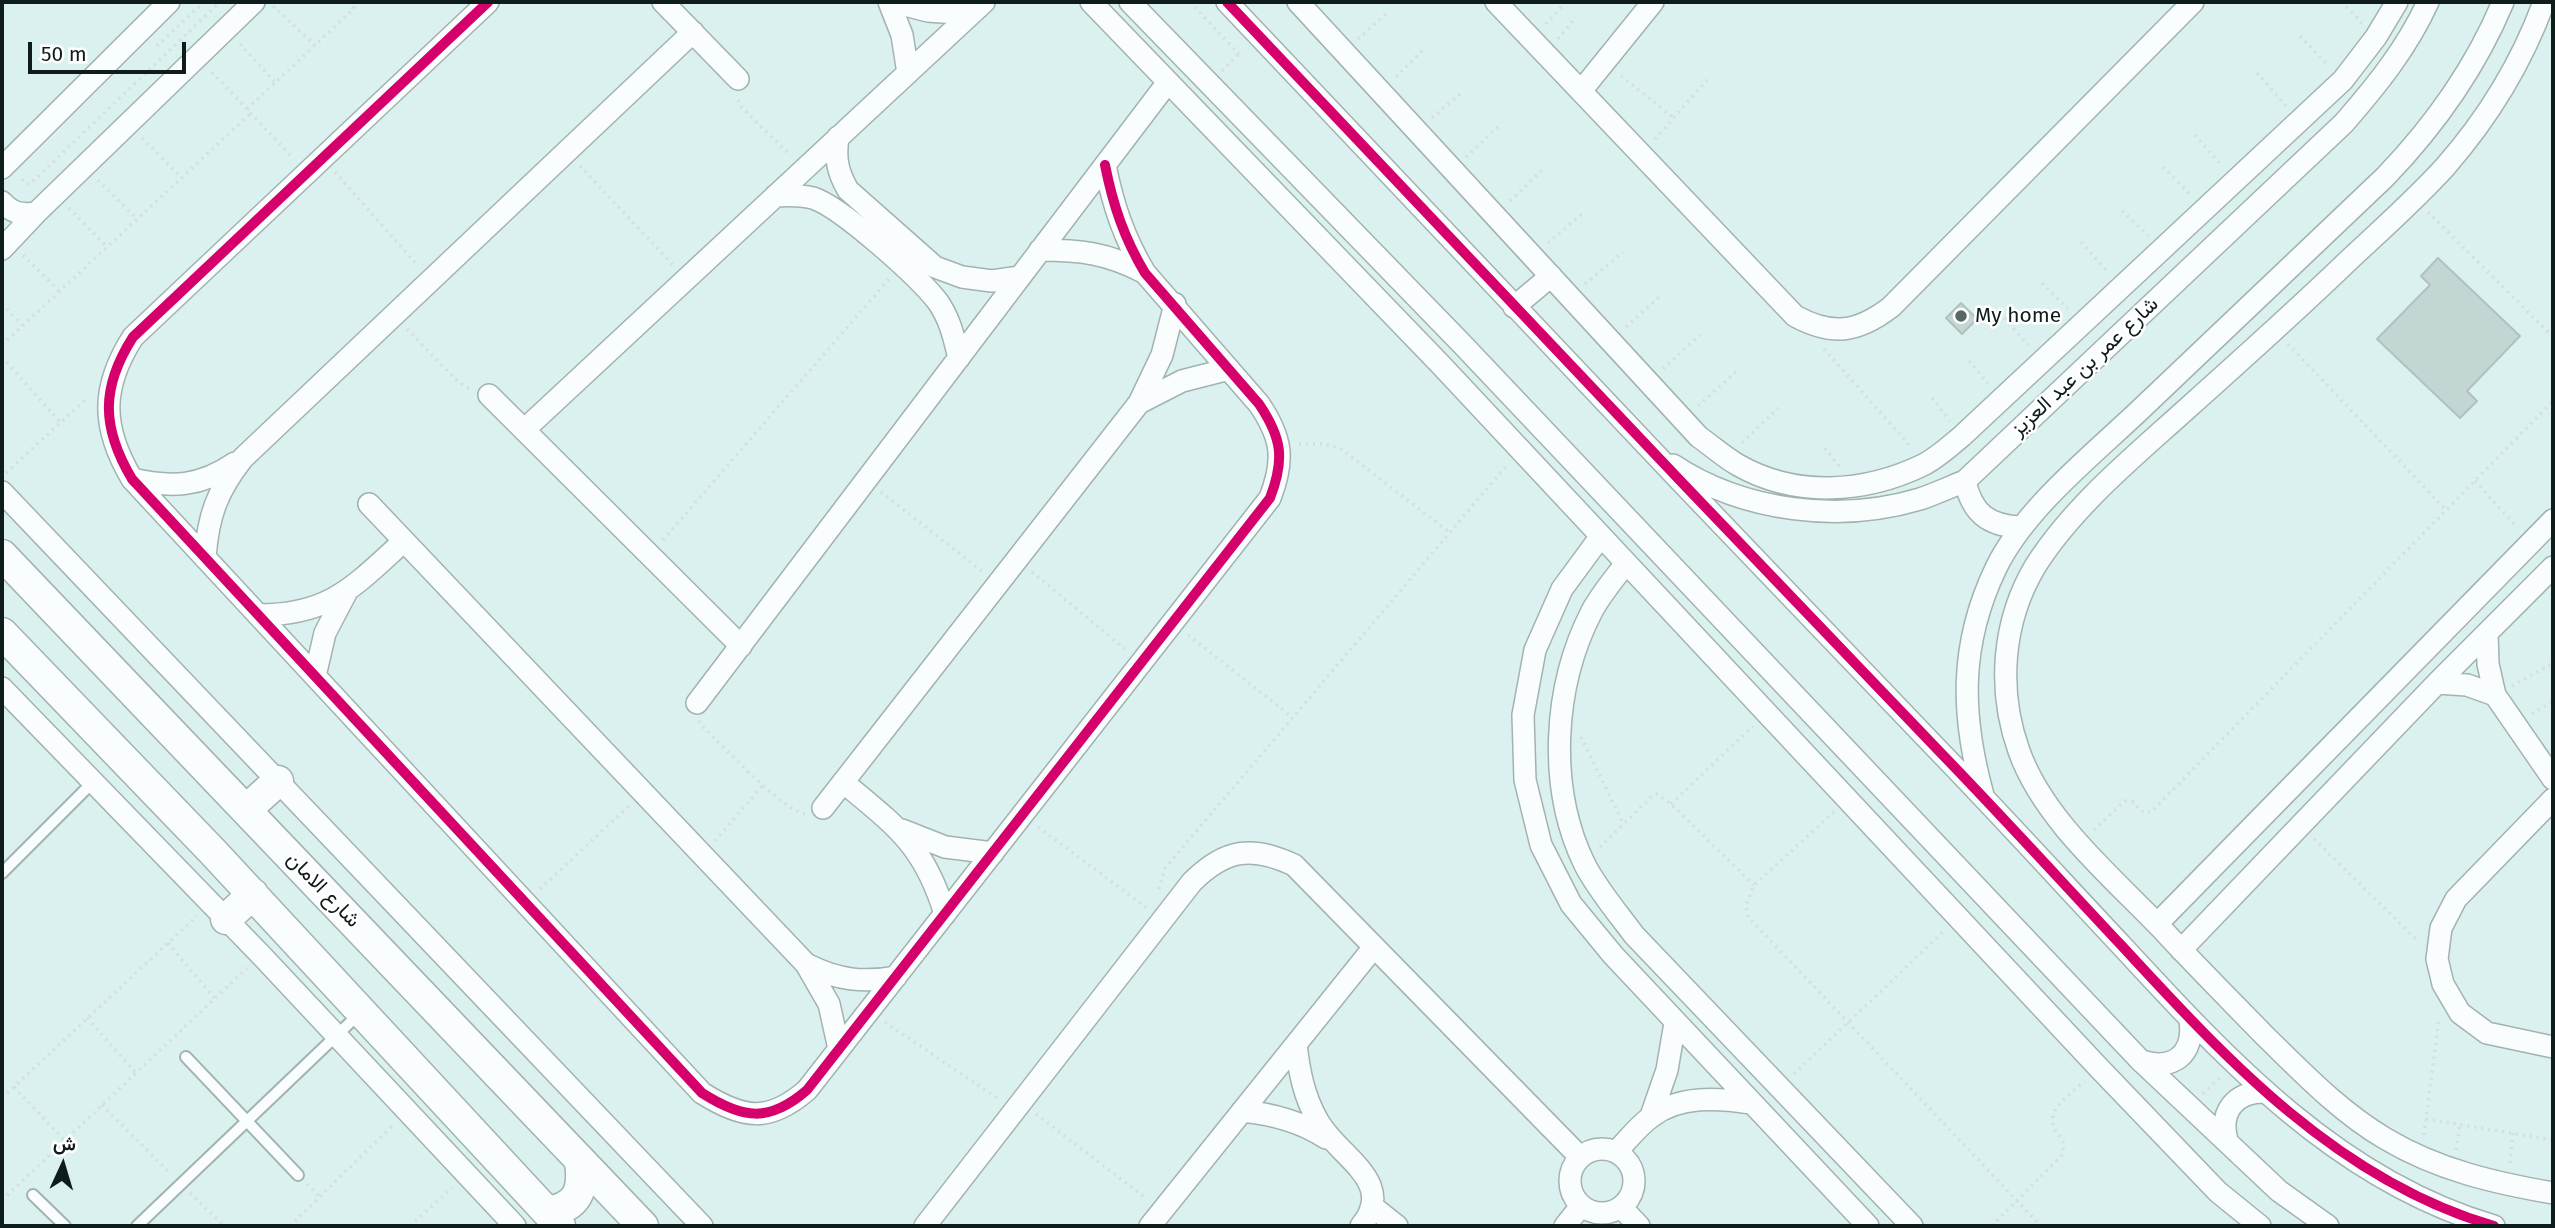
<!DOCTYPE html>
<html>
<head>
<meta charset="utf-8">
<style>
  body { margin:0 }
  #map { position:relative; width:2555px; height:1228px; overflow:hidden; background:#dbf1ef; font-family:"Fira Sans",Vazirmatn,sans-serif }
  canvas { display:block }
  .frame { position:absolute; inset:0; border:4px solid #0e1d1b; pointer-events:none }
  .north { position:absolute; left:28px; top:1130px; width:70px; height:70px; -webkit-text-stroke:5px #fff; paint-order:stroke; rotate:4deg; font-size:19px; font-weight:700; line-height:28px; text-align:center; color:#0e1d1b }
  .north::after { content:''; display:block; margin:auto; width:24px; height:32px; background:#0e1d1b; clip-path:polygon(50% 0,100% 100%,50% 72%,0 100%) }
  .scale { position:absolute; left:28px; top:42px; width:158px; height:32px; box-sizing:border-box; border:4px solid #0e1d1b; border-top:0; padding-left:9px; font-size:21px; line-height:24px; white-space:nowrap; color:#0e1d1b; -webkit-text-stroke:5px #fff; paint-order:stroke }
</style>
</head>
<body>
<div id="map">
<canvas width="2555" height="1228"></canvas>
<div class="frame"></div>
<div class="north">ش</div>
<div class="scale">50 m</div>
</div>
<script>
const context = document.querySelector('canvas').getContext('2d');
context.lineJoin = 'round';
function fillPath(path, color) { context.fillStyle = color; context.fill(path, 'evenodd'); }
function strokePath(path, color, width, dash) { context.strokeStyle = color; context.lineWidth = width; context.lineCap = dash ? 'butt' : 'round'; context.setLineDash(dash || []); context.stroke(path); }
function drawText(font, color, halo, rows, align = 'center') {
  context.font = font + ' "Fira Sans",Vazirmatn,sans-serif'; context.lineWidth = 5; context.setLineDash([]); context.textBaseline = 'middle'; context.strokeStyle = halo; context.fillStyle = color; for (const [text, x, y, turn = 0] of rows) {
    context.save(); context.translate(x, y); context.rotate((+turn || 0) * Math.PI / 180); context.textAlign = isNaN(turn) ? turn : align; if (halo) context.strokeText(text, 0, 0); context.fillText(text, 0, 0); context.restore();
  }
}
const building = new Path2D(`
  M2438,258L2520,336L2467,391L2477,401L2460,418L2377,339L2430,285L2421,276Z
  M1961,303L1977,319L1962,334L1946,318Z`);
const path = new Path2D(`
  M347,2L354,9
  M1190,2L1239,54
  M2341,2L2362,23
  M273,6L315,45
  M1546,24L1563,5
  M2300,36L2328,65
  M1358,39L1387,13
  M1558,39L1576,17
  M240,44L275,82
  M157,46L204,2
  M1222,71L1239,54
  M212,72L293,158
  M2257,73L2286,106
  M1621,76L1674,118
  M1396,77L1424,49
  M738,100L742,108L790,155
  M247,109L361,2
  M1432,118L1462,92
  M2195,135L2221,165
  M142,138L181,177
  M1655,139L1707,80
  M1466,157L1498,127
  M580,166L673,265
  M2163,167L2191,195
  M335,172L418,266
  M22,179L26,184L31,183L220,2
  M98,180L137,219
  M1510,201L1542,170
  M69,208L107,247
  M2122,211L2149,236
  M2428,212L2553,337
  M2081,242L2108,272
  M1548,243L1583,213
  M23,255L59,291
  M2042,283L2068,309
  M1585,284L1623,252
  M2,304L22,325
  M2004,318L2028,345
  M1626,327L1661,295
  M407,329L455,379L469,389
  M2288,344L2446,510
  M2,345L251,113
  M1824,349L1912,448
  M2,357L60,422
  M1969,361L1988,383
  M1663,369L1700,335
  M1932,398L1950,421
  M1698,406L1738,370
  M1742,443L1778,408
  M1299,444H1324L1340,448L1449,532
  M1825,448L1839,466
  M6,473L88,397
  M2475,481L2518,528
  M881,492L983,572
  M663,540L889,279
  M1032,572L1126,650
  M1188,635L1292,717
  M2512,686L2553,663
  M2532,714L2553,701
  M699,721L702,726C723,746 781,809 805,814
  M1581,737L1623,823
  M1671,804L1753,726
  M1834,812L1754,885L1746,905L1748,917L2041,1226
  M1038,827L1147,908
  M2094,830L2125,801L2133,802L2144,813L2151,812L2553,401
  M2314,839L2419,942
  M715,841L764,784
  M1600,847L1652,796L1657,794L1671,804L1754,885
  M540,889L629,806
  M1159,889L1165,868L1176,855L1508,464
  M168,943L215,999
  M87,1018L136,1073
  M885,1022L998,1099
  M1794,1074L1943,932
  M14,1087L65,1141
  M2203,1094L2220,1077
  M2,1098L197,916
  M102,1105L170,1173
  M1036,1114L1147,1199
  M2426,1119L2553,1140
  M2424,1135L2439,1018
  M2456,1150L2460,1125
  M2510,1163L2513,1133
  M307,1184L320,1197
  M190,1193L224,1226
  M2,1200L247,968
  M290,1226L393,1125
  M410,1226L452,1188
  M1992,1226L2062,1155L2064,1144C2061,1136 2055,1132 2053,1125C2049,1106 2073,1092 2085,1081`);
const lane = new Path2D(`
  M2,873L93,782
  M186,1057L298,1175
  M33,1195L65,1226
  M137,1226L360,1013`);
const street = new Path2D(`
  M488,2L133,337C101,387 101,427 132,479L702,1093C743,1119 769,1123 807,1090L1270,498C1285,459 1282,438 1259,404L1145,273C1124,238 1113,205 1105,165
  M663,2L738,79
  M889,2L902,35L908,73
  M893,2L928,11L971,14
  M1091,2L1441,365L2099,1068L2218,1192L2260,1226
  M1130,2L1462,344L2140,1060L2279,1191L2328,1226
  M1227,2C1463,252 1700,503 1939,751C2001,815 2061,881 2122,946C2228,1061 2339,1181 2494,1226
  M1298,2L1699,437C1712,446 1724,457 1738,465C1796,498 1865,493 1923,465C1937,458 1950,446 1962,436L2343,80L2376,37L2397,2
  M1496,2L1795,316C1832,336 1857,333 1891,307L2193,2
  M2544,2C2522,62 2488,118 2445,167C2415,200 2381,230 2349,260C2294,313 2238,363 2181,414C2130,460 2073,507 2036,565C2002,621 1997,690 2019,751C2043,819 2111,876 2160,927C2194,964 2230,1000 2265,1036C2303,1073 2340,1112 2386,1139C2438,1170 2495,1183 2553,1193
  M1581,91L1653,2
  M838,137C835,158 837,171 848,190L935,267L962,277L992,281L1020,277
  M2,168L169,2
  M775,196C788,195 800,195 813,198C841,207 919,277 938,302C950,319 954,338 959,358
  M2,202C12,213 21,215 36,213
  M2,249L36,213L254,2
  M1040,250C1080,250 1107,253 1143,272
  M1514,307L1551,276
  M489,395L741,646
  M1141,402L1182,381L1229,369
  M524,430L984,2
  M1673,465C1744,512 1840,523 1920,499C1935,494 1950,487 1965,481L2344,123C2377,85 2407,48 2428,2
  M132,479C172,488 200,487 235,463
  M1965,481C1972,513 1988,526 2021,527
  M2,492L702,1226
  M369,504L806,964L829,1004L839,1049
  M1601,536L1562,589L1535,650L1523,715L1525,780L1541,845L1571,904L1613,955L1868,1226
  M205,558C208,516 217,491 243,458L693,32
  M1626,563C1615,578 1601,594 1592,611C1553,686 1547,788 1585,865C1598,890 1617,912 1634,935L1912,1226
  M258,615C331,615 354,586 404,541
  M2487,633L2488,664L2495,695L2553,779
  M315,676L325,633L346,593
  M2437,683L2467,685L2495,695
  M2,688L261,955L515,1226
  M697,703L1168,82
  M843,782C896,826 924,845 945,914
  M1983,795C1961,715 1959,645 1996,568C2025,508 2094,454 2142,408C2223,331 2304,254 2385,177C2435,125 2475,69 2503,2
  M2553,799L2456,899L2441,928L2437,959L2443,984L2460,1013L2487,1033L2553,1047
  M823,808L1139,403L1162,355L1175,304
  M902,830L945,847L993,853
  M2157,924L2553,520
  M2181,950L2437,683L2553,567
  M808,965C838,980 863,983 896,977
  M1296,1044C1299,1071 1304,1097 1318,1121C1338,1157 1398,1182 1361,1226
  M2140,1060C2172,1072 2195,1055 2190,1020
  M1242,1111C1273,1114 1300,1121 1326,1138
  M1651,1116L1667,1070L1675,1023
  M2227,1140C2219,1112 2235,1092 2264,1092
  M1570 1181a32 32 0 1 1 64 0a32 32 0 1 1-64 0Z
  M1616,1152C1627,1141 1638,1126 1651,1117C1679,1095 1718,1098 1751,1103
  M1373,1207L1397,1226
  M1621,1207L1639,1226
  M925,1226L1192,882C1225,849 1252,845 1294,865L1580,1157
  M1150,1226L1374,947
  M1565,1226L1581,1206`);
const secondary = new Path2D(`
  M2,555L643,1226
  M2,633L213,852L560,1226
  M246,810L278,781
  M226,919L253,894
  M547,1212C578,1207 584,1191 580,1161`);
const cycleway = new Path2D(`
  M488,2L133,337C101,387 101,427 132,479L702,1093C743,1119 769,1123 807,1090L1270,498C1285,459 1282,438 1259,404L1145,273C1124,238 1113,205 1105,165
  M1227,2C1463,252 1700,503 1939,751C2001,815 2061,881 2122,946C2228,1061 2339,1181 2494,1226`);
const markers = [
  [1961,316,7,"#566765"]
];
const poiNames = [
  ["My home",1975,316]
];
const streetNames = [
  ["شارع عمر بن عبد العزيز",2085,367,-43],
  ["شارع الامان",323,890,46]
];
fillPath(building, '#c4d6d4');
strokePath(building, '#b0c1bf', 2);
strokePath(lane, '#a2b2b1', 14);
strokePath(street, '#a2b2b1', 24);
strokePath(secondary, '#a2b2b1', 33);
strokePath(path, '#d6dddc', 3.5, [2, 5]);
strokePath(lane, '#fafdfd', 10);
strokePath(street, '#fafdfd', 21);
strokePath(secondary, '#fafdfd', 30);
strokePath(cycleway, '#d6006c', 10);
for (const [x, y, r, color] of markers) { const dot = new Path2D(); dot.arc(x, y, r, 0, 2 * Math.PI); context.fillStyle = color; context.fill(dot); strokePath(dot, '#fff', 2.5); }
drawText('21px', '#0e1d1b', '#fff', poiNames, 'left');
drawText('21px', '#0e1d1b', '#fff', streetNames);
</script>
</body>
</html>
